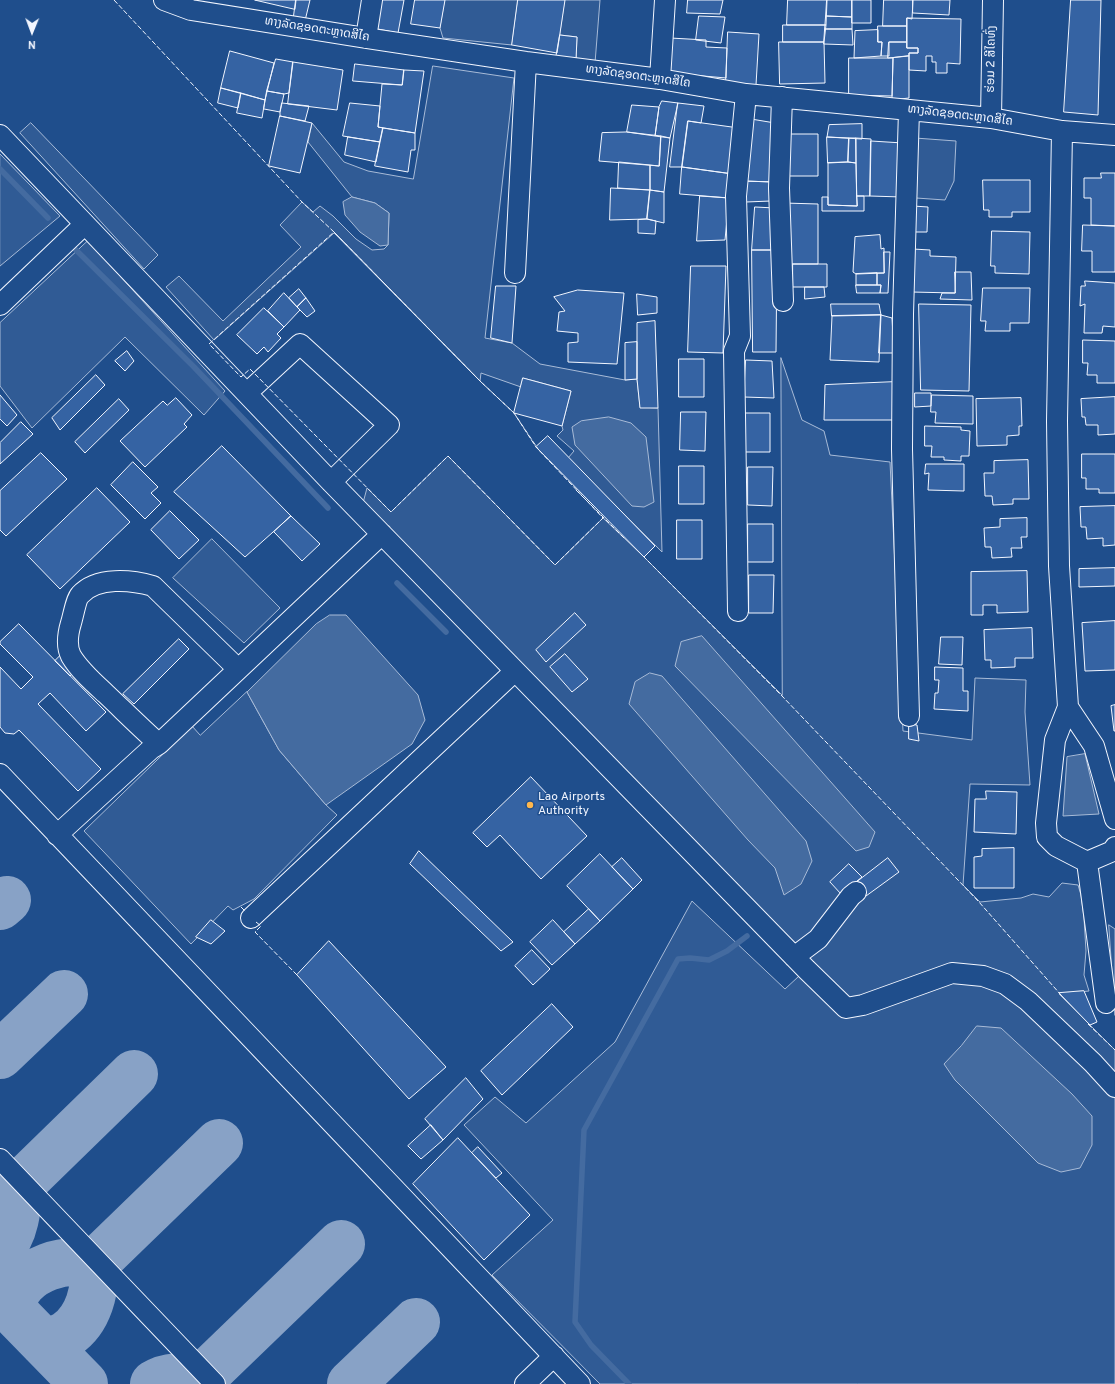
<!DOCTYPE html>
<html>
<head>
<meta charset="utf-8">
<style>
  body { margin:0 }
  #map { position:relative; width:1115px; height:1384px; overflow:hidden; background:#1f4e8c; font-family:Overpass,sans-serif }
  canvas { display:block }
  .north { position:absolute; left:12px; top:12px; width:40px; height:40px; -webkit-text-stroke:3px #1f4e8c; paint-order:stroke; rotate:181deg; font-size:11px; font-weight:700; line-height:16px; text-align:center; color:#f2f6ff }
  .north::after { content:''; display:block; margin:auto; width:14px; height:18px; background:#f2f6ff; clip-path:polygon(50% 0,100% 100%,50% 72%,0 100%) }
</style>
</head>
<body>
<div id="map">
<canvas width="1115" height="1384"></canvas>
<div class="north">N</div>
</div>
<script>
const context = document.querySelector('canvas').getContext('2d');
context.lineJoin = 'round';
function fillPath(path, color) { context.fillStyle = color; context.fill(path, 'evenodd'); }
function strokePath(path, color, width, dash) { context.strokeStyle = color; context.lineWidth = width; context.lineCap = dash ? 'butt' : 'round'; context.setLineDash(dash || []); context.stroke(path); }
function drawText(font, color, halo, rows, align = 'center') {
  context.font = font + ' Overpass,"Noto Sans Lao",sans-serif'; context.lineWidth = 3; context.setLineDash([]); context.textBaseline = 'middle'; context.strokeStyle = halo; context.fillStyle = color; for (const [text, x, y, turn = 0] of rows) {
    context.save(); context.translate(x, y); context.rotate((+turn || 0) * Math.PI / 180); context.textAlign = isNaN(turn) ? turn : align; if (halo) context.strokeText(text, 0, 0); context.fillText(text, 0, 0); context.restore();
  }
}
const green = new Path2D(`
  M445,0H518L512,45L443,38L440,28Z
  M565,0H600L595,63L576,60L577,37L560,35Z
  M433,66L514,78L485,338L512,343L540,364L625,380L637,379L640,407L658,408L662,552L568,458L574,451L557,436L563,430L562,426L571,391L523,378L521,387L481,373L480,381L334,233L214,340L166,287L179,276L223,321L301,247L280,225L302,202L313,212L320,206L333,216L356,239L372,250L384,249L388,245L389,213L375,203L352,197L308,142L312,123L344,162L368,171L413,179Z
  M31,123L158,255L144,269L20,133Z
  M915,138L956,141L954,181L945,200L916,198Z
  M0,154L60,216L0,266Z
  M88,241L225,391L204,415L125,337L32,428L0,386V323Z
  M781,358L802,420L824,431L830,455L890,462L903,731L972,740L975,678L1026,680L1025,712L1030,785L970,784L963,885L980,902L1021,898L1033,894L1049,897L1062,883L1078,885L1081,895L1084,918L1086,951L1084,975L1089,991L1059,994L1115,1050V1384H600L492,1275L553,1220L464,1125L495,1097L526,1123L615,1042L692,901L785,989L812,964L363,503L367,488L391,512L448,456L555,565L603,518L644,557L782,695Z
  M212,539L280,608L244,643L173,578Z
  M247,692L279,750L326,805L337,815L254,899L233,910L228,906L191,944L84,831L192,726L200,735Z
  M1109,925L1115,929V1015Z`);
const water = new Path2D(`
  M352,197L375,203L389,213L388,245L380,246L360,232L345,215L343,202Z
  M609,417L631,423L646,437L654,502L644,507L632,506L575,445L572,427L581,421Z
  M330,615H346L418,695L425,720L412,744L326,805L279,750L247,692L316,624Z
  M702,636L875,832L869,847L856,851L675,666L681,642Z
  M650,673L662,676L806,841L812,861L801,884L784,895L775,868L748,840L629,704L635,682Z
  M1085,754L1099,814L1063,816L1067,757Z
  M977,1026L1001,1028L1072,1094L1092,1116V1145L1080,1168L1061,1172L1038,1163L955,1080L944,1064L961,1046Z`);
const stream = new Path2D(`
  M0,169L48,218
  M75,249L194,367L328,508
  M397,583L446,632
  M629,1384L591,1345L575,1322L584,1130L678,959L690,958L709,960L727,951L747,936`);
const taxiway = new Path2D(`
  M0,906L7,900
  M0,1055L64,994
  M0,1185L17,1188L134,1074
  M0,1249C15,1234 18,1208 17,1188
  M0,1298L84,1384
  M9,1308C13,1299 16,1290 23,1283C36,1269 59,1261 77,1262C82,1262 88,1264 93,1265L219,1143
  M44,1343C52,1340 60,1339 67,1334C88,1320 97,1289 93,1265
  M154,1384C167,1376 185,1375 200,1380L341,1244
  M351,1384L416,1322`);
const building = new Path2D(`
  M255,0H296L295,9Z
  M296,0H310L304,25L293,23Z
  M378,0H404L398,33L373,28Z
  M415,0H445L440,28L411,24Z
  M518,0H565L557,53L512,45Z
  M688,0H723L720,14L687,13Z
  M788,0H827L826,25H787Z
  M827,0H852V17L826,16Z
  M852,0H871V23H852Z
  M884,0H913L912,19L907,18V26H883Z
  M913,0H950L949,15L913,13Z
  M1071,0H1101L1098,115L1064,112Z
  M699,16L725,17L721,43L696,40Z
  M826,16L852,17V29H825Z
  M907,18L961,19L960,64L947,63V73H936V62H932V56H926V71L909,70V53H918V48H907Z
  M783,25H826L824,42H783Z
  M878,26H907V42H889V56H881L882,42H878Z
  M825,29H852L853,45L824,44Z
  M878,30V42H882L881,56L854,58L855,31Z
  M728,32L759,34L756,85L726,83Z
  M560,35L577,37L576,60L556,58Z
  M670,38L706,40V47L727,48L726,78L669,73Z
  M779,42H824L825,83L780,84Z
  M889,42H907V48H918V53H909V56L888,58Z
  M230,51L274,63L265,100L221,88Z
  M909,56V98L892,100L893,58Z
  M849,58H893L892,96L849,95Z
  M276,59L293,62L289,93L284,94L267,91Z
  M293,62L343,70L337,110L288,104Z
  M355,64L404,70L402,85L353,81Z
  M404,70L424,71L415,133L378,127L382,84L402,85Z
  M221,88L241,93L238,108L218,103Z
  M267,91L284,94L280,112L264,109Z
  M241,93L265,100L262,118L237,113Z
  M662,101L678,103L670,138L655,136L659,107Z
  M282,103L309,106L305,121L280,116V112Z
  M350,103L380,106L378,127L383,128L380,142L343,136Z
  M678,103L704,106L701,123L688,121L682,167H670Z
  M632,105L659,107L655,136L627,132Z
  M280,116L312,123L300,173L269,166Z
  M751,119L775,123L774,182L743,181Z
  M688,121L739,128L733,174L682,167Z
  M862,124V139L827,137L829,125Z
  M383,128L415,133V150H411L408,172L375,166Z
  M627,132L661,136L659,166L599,161L602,133Z
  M783,134H818V176H781Z
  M661,136L670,138L664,192L650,190V165L659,166Z
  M348,137L380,142L376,162L345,155Z
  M827,137L849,138L848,162L828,163Z
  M849,138H856V163L848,162Z
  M856,138L871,139L870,196H857Z
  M871,141L903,143L902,197L870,196Z
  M619,162L650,165V190L618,188Z
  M848,162L856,163L857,206L828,205V163Z
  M682,167L733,174L729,198L680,194Z
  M1101,173H1115V226L1091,225V198H1084V178H1101Z
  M983,180H1030V212H1012V217H989V210H984Z
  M743,181L774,182L771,201L746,202Z
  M611,188L650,190L647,219L610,220Z
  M650,190L664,192V223L647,219Z
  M700,196L729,198L725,240L697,241Z
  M857,196H864V211H822V197H828V205L857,206Z
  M784,203L818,204V264H784Z
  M913,206L928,207L927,232H911Z
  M755,207L775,208L777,250H752Z
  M647,219L656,221L655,234L638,233V220Z
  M1083,225L1115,226V272H1092V251H1082Z
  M992,231L1030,232L1029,274L995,273V266H991Z
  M880,235L881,249L884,248V273L856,274L853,272L855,237Z
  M913,249L930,250V256L956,257L955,293L911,292Z
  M752,250H777L776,352H753Z
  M884,252H890L888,293H880L881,285H877V273H884Z
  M793,264H827V287H793Z
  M691,266H726L723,353L688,352Z
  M955,272H971L972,300L940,299L942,293H955Z
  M877,273V285H856V274Z
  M1085,281L1115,283V327L1103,326L1102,333H1084L1085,304L1080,306L1081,286H1085Z
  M856,285H881L880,293H857Z
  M496,286H516L512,343L491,338Z
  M805,287H824L825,297L805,299Z
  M983,288H1030L1029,323H1010V331H985L986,321H981Z
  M299,289L306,298L297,307L289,298Z
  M578,290L624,293L617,364L568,362V343L578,342V333L557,331L559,312L565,311L554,297Z
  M284,293L300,310L284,327L268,311Z
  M637,294L657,297V313L638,315Z
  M306,298L315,311L307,317L297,307Z
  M831,304H879L881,315L832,316Z
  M919,304L971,305L969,391L921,390Z
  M264,308L284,327L277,334L281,338L268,352L264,347L257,354L237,335Z
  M881,315L879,362L830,360L832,316Z
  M881,315L892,318L894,353H879Z
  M655,321L658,408H640L637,379V323Z
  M1083,340L1115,341V383H1097V375H1087L1088,363H1083Z
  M637,342V379L625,380V343Z
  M127,351L134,361L125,371L115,361Z
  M679,359H704V397H679Z
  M746,360L772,361L774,398L744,397Z
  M96,375L105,385L60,430L52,418Z
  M523,378L571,391L562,426L514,413Z
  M895,382L893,420H824L825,385Z
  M915,393H931V406L915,407Z
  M0,395L17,415L7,426L0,419Z
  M932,395L973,396V424L935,423L936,412H931Z
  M1115,397V434L1098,435V425H1086L1085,417H1082L1081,399Z
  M176,398L192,415L184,424L187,427L145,467L120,441L163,401L167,405Z
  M1021,398L1022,426H1019V435L1007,436V445L977,446L976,399Z
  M119,399L129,410L85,453L75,442Z
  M681,412H706L705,451L680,450Z
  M745,413H770V452H745Z
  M21,422L33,434L0,464V443Z
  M925,426L961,427V430L970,431L969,456H961V461L944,460V457H931L932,446H925Z
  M548,436L655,546L644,557L536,447Z
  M222,446L291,516L245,557L174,492Z
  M41,453L67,479L6,536L0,530V491Z
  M1082,454H1115V493H1099V489H1086V478H1082Z
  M1028,460L1029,499H1013V504L993,505L992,496H985L984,473H994V461Z
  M133,462L158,487L151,493L161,503L145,519L111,485Z
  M926,464H964V491L928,490L929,473L925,474Z
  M679,466H704V504H679Z
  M748,467H773L772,506L748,505Z
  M97,488L130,522L60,589L27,555Z
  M1115,506V545L1103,546V538L1087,539L1086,527H1081L1080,507Z
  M170,511L199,540L179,559L151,530Z
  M291,516L320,544L302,561L274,532Z
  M1027,518V537H1021L1022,548H1011L1012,557L992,558L991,547H985L984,528L1000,527V519Z
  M677,520H702V559H677Z
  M748,524H773V562H748Z
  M1115,568V586L1079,587V569Z
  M1027,571L1028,612L997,613V605H983V615H971V572Z
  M749,575H774L773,613H749Z
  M575,613L586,625L546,662L536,650Z
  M1115,621V670L1085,671L1082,623Z
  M19,624L106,712L86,731L50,693L38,704L101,769L78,791L19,730L14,734L5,733L0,727V667L21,689L33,677L0,644V642Z
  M1032,628L1033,658H1015V667L991,668V660H985L984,630Z
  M941,637H963L962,665L939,664Z
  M179,639L189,649L134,704L123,694Z
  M70,646L84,661L70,676L55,661Z
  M565,654L588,679L572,692L550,667Z
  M935,667L963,668V691H968V711L934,709L935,693H938L939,680H935Z
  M1115,705V731H1114L1111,706Z
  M909,724L917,725L919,741L909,739Z
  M531,777L587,836L541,879L500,835L487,847L473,833Z
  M986,791L1017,792L1016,834L974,832L975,799H986Z
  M1014,848V888H974V857L982,856V849Z
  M419,851L513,942L501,951L410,864Z
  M600,854L633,889L600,921L567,886Z
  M622,858L642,880L633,889L612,867Z
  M888,858L899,872L866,896L857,882Z
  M849,864L862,877L841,894L830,882Z
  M589,909L600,921L575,944L564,932Z
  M211,920L225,931L211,944L196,937Z
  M553,920L575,944L552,965L530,942Z
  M329,941L446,1067L409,1099L297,975Z
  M532,950L550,969L533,985L515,966Z
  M1084,991L1097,1022L1090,1025L1059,993Z
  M552,1004L573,1027L502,1095L481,1071Z
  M466,1078L483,1099L443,1140L425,1119Z
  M431,1125L443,1140L421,1159L408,1146Z
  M458,1138L530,1215L484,1260L413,1184Z
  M478,1147L502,1173L496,1178L472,1153Z`);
const minor = new Path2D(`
  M164,0L191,10L366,38L526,62L660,79L746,94L991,118L1062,131L1115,135
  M366,38L372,0
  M660,79L665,0
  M782,97L779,188L783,301
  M909,110L903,314L902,449L909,716
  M991,118L993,0
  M1062,131L1057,421L1059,566L1068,707L1055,740L1046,823L1047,837L1056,846L1087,862L1113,851L1115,847
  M0,135L331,482L806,969L846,1008L863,1005L952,973L983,976L1005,984L1028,1001L1093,1063L1115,1087
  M515,273L526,62
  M0,305L85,224
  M247,393L300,344L389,425L331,482
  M738,611L734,351L740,336L736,196L746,94
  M238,669L153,586C132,580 97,576 80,595C76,599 73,617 71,623C68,633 66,646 71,656C80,671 94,683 106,694C124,711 141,728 159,744L382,534
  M1068,707L1094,746L1115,819
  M0,774L580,1384
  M57,835L151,749L159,744
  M1087,862L1106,1003
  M251,918L515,671
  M794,957L818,939L851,896L856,892
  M0,1159L215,1384
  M525,1384L554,1356`);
const fence = new Path2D(`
  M114,0L302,202L334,232L480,381L514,413L538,449
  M334,232L480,381L514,413L536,447L603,518L555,565L448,456L391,512L250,369L241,377L209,344Z
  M576,490L624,538
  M643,556L782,696L979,902L1061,995
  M241,907L246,912
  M256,922L261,926L255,932L297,975
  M1088,1024L1115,1050`);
const markers = [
  [530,805,4,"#ffb74d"]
];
const streetNames = [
  ["ທາງລັດຊອດຕະຫຼາດສີໄຄ",317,30,9],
  ["ຮ່ອມ 2 ສີໄຄທົ່ງ",992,59,-89],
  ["ທາງລັດຊອດຕະຫຼາດສີໄຄ",638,77,8],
  ["ທາງລັດຊອດຕະຫຼາດສີໄຄ",960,116,7]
];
const poiNames = [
  ["Lao Airports",538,798],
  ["Authority",538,812]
];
fillPath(green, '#305b95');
strokePath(green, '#a8bbd7', 1);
fillPath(water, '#446ba0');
strokePath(water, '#a8bbd7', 1);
strokePath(stream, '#446ba0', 5.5);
strokePath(taxiway, '#88a2c6', 48);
fillPath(building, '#3563a3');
strokePath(building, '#f2f6ff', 1);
strokePath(minor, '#f2f6ff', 22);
strokePath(minor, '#1f4e8c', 20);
strokePath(fence, '#f2f6ff', 1, [5, 2]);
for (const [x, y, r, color] of markers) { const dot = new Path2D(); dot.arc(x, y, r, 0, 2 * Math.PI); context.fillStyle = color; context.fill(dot); strokePath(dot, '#1f4e8c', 1.5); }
drawText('12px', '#f2f6ff', '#1f4e8c', streetNames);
drawText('12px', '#f2f6ff', '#1f4e8c', poiNames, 'left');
</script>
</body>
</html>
